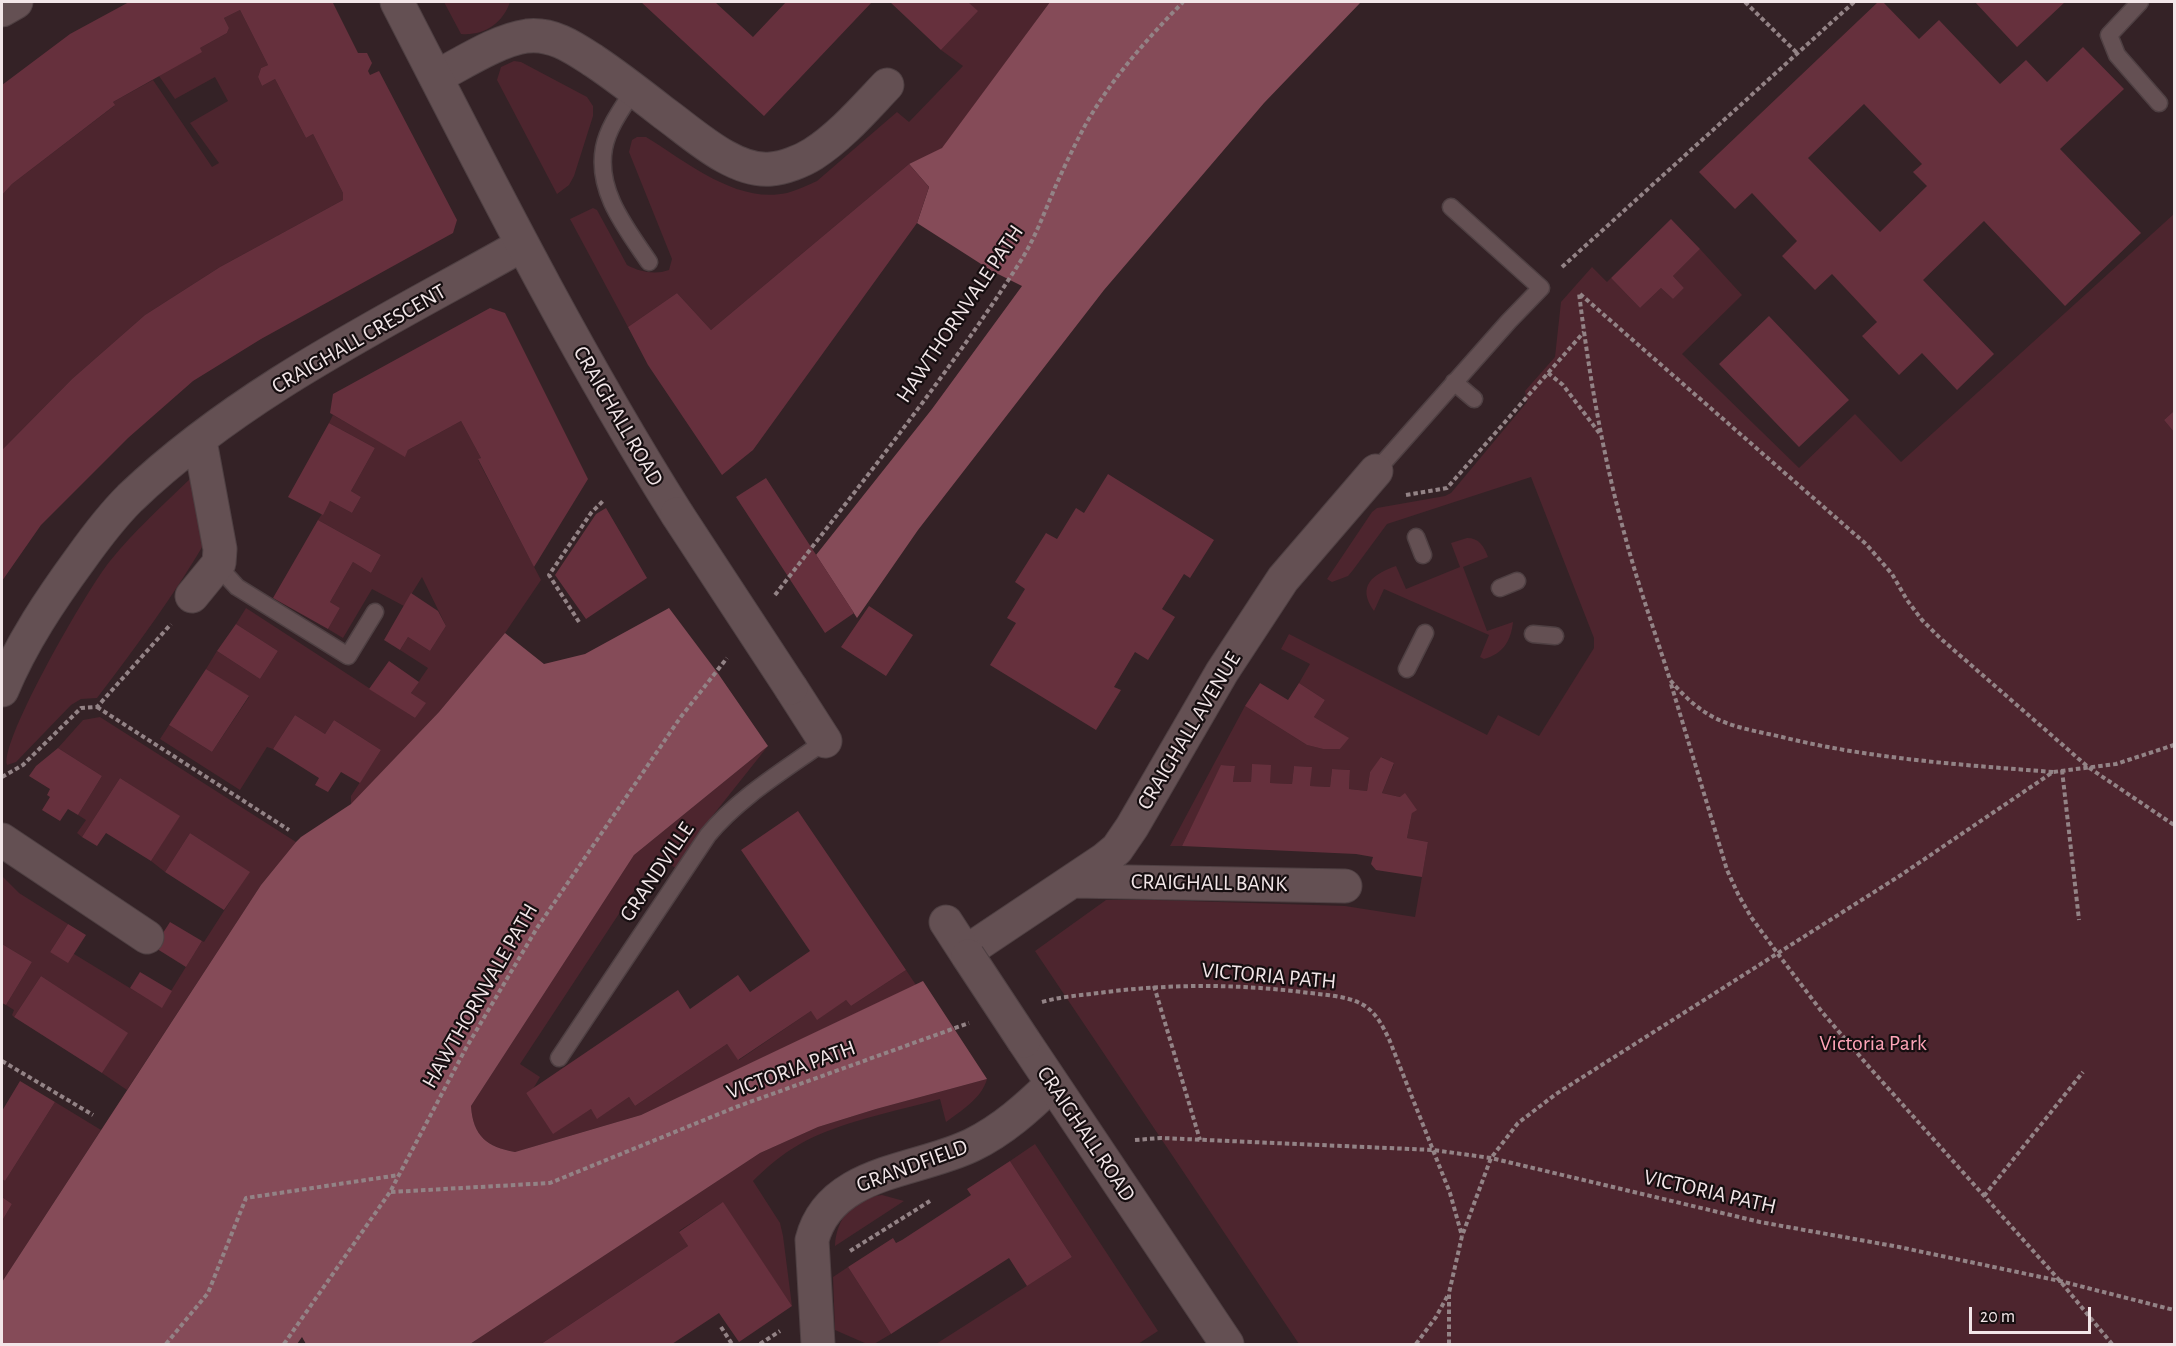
<!DOCTYPE html>
<html>
<head>
<meta charset="utf-8">
<style>
  body { margin:0 }
  #map { position:relative; width:2176px; height:1346px; overflow:hidden; background:#342226; font-family:"Alegreya Sans",sans-serif }
  canvas { display:block }
  .frame { position:absolute; inset:0; border:3px solid #f2e6e8; pointer-events:none }
  .scale { position:absolute; left:1969px; top:1307px; width:122px; height:27px; box-sizing:border-box; border:3px solid #f2e6e8; border-top:0; padding-left:8px; font-size:18px; line-height:21px; white-space:nowrap; color:#f2e6e8; -webkit-text-stroke:4px #160e10; paint-order:stroke }
</style>
</head>
<body>
<div id="map">
<canvas width="2176" height="1346"></canvas>
<div class="frame"></div>
<div class="scale">20 m</div>
</div>
<script>
const context = document.querySelector('canvas').getContext('2d');
context.lineJoin = 'round';
function fillPath(path, color) { context.fillStyle = color; context.fill(path, 'evenodd'); }
function strokePath(path, color, width, dash) { context.strokeStyle = color; context.lineWidth = width; context.lineCap = dash ? 'butt' : 'round'; context.setLineDash(dash || []); context.stroke(path); }
function drawText(font, color, halo, rows, align = 'center') {
  context.font = font + ' "Alegreya Sans",sans-serif'; context.lineWidth = 4.5; context.setLineDash([]); context.textBaseline = 'middle'; context.strokeStyle = halo; context.fillStyle = color; for (const [text, x, y, turn = 0] of rows) {
    context.save(); context.translate(x, y); context.rotate((+turn || 0) * Math.PI / 180); context.textAlign = isNaN(turn) ? turn : align; if (halo) context.strokeText(text, 0, 0); context.fillText(text, 0, 0); context.restore();
  }
}
const green = new Path2D(`
  M444,2H510C503,23 484,36 461,34Z
  M968,2H1050L942,149L909,164L711,330L677,293L628,327L570,219L593,208L597,210L627,265C640,272 655,275 669,270L672,259L629,152L632,140L637,137H646C687,162 736,204 787,193C797,190 808,185 817,181L897,112L909,122L963,66L941,50L977,11Z
  M240,10L268,65L261,68L258,77L262,86L275,79L306,138L313,134L343,193V200L220,267L145,315L72,379L2,450V195L12,184L114,106L113,102L153,80L212,167L219,163L190,123L228,101L215,77L175,99L159,76L200,48L227,33L229,28L224,18Z
  M514,61L521,62L587,97L593,106V116L574,176L569,185L557,194L497,80L501,67Z
  M2174,214V411L2164,420L2174,432V1344H1299L1035,951L1106,900H1156L1345,906L1415,917L1428,842L1407,838L1412,813L1400,797L1382,793L1394,764L1382,757L1370,772L1367,791L1349,789L1350,770L1332,769L1330,787L1310,786L1311,767L1294,766L1292,784L1270,783V765H1252L1251,782H1233L1235,766L1222,765L1182,846H1170L1245,706L1307,745L1323,749H1340L1348,738L1314,717L1325,700L1299,683L1310,664L1281,649L1289,634L1487,735L1498,715L1539,736L1594,648V638L1531,477L1387,524L1353,570L1348,576L1332,582L1327,579L1372,512L1377,508L1445,496L1451,493L1527,402L1525,391L1555,357L1561,302L1592,267L1607,282L1611,278L1640,308L1661,288L1673,299L1684,288L1673,276L1700,249L1742,295L1682,354L1799,468L1855,414L1901,462Z
  M333,415L405,456L408,450L461,421L481,458L478,460L541,580L505,633L439,712L351,805V796L381,750L334,720L325,734L295,715L273,749L267,747L240,790L160,739L169,725L212,752L249,697L206,669L217,651L260,679L278,651L236,624L246,608L415,718L425,703L411,693L428,668L400,650L408,637L430,651L446,626L422,577L404,606L372,589L343,638L328,629L340,608L330,602L353,562L371,573L381,555L318,520L330,501L352,513L361,497L351,491L375,448L329,423Z
  M191,478L207,539C174,595 137,646 97,698L81,699L71,705L16,762L7,765C0,740 89,586 110,561C134,531 163,505 191,478Z
  M1467,538C1479,538 1484,546 1488,557L1463,567L1487,631L1513,622C1511,641 1503,654 1484,659L1480,657L1489,635L1384,589L1374,611C1356,586 1373,574 1396,566L1406,589L1460,567L1451,543Z
  M100,717L296,842L261,885L127,1090L102,1073L127,1033L41,976L14,1017L12,1015L14,1010L6,1005L32,962L2,944V876L19,893L68,924L50,952L74,954L161,1007L202,941L204,942L249,872L190,833L165,872L151,861L179,816L120,778L82,837L77,833L86,820L78,815L102,776L58,748L83,720Z
  M768,746L706,824L677,869L657,856L520,1064L540,1077L533,1089L526,1093L553,1133L591,1109L598,1118L629,1097L635,1106L727,1044L739,1060L811,1011L846,1000L851,1006L906,970L916,985L641,1115L515,1152C487,1147 473,1136 471,1106L634,855Z
  M987,1079C982,1098 961,1111 946,1122L940,1099C897,1111 838,1122 800,1144C782,1154 767,1167 753,1181L780,1223L783,1236L792,1306L722,1203L679,1231L688,1246L541,1344H470L760,1153L818,1127L876,1109Z
  M55,1102L101,1130L2,1282V1221L12,1204L2,1197V1179L5,1181Z
  M1035,1144L1158,1331L1138,1344H936L1072,1257L1010,1161Z
  M882,1195L904,1201L835,1246C836,1218 854,1198 882,1195Z
  M848,1267L891,1334L874,1344H867L835,1330L833,1277Z`);
const forest = new Path2D(`
  M1050,2H1361L1264,103L1104,290L918,530L857,618L816,555L932,409L1022,286L992,271L917,223L929,187L909,164L942,148Z
  M669,608L717,672L768,746L634,855L471,1106C473,1136 487,1147 515,1152L641,1115L923,981L987,1079L876,1109L818,1127L760,1153L470,1344H306L302,1337L297,1344H2V1282L261,885L296,842L301,837L351,804L439,712L505,633L544,664L585,654Z`);
const building = new Path2D(`
  M129,2H334L333,3L358,53H367L372,63L368,71L370,75L379,71L457,220L453,233L261,339L193,381L128,438L41,525L2,581V450L72,379L145,315L220,267L343,200V193L313,134L306,138L275,79L262,86L258,77L261,68L268,65L240,10L224,18L229,28L227,33L200,48L202,52L113,102L115,105L12,184L2,195V85L70,34Z
  M641,2H715L753,37L786,2H872L764,116Z
  M890,2H968L978,11L941,50Z
  M1878,2H1883L1919,39L1939,20L2000,84L2026,60L2047,82L2083,47L2124,89L2060,149L2141,233L2065,306L1984,221L1923,280L1994,354L1957,390L1922,353L1899,375L1862,336L1877,322L1832,274L1815,290L1782,256L1797,241L1752,193L1735,209L1699,172ZM1864,104L1922,164L1913,172L1927,186L1880,232L1808,158Z
  M1975,2H2065L2017,47Z
  M909,164L929,187L917,223L753,450L722,475L648,365L628,327L677,293L711,330Z
  M1671,219L1700,249L1673,276L1684,288L1673,299L1661,288L1640,308L1611,278Z
  M490,308L505,313L588,479L534,567L478,459L481,458L461,421L408,450L405,457L330,413L333,394Z
  M1769,316L1849,400L1799,447L1719,364Z
  M2174,411V432L2164,420Z
  M329,423L375,448L351,491L361,497L352,513L330,501L323,515L288,497Z
  M1108,474L1214,540L1190,578L1184,574L1162,609L1175,617L1148,660L1135,652L1114,687L1121,690L1096,730L990,665L1016,623L1007,618L1025,589L1015,582L1046,533L1057,539L1076,508L1084,513Z
  M766,478L854,613L825,633L736,497Z
  M606,508L647,578L586,619L555,575L596,514Z
  M318,520L381,555L371,573L353,562L330,602L340,608L328,629L273,598Z
  M411,593L438,611L446,626L430,651L408,637L400,650L384,640Z
  M869,606L913,635L886,676L841,647Z
  M236,624L278,651L260,679L217,651Z
  M389,661L419,682L411,693L426,703L415,718L369,689Z
  M206,669L249,696L212,752L169,725Z
  M1260,683L1288,700L1299,683L1325,700L1314,717L1349,738L1340,749H1323L1307,745L1245,706Z
  M295,715L325,734L334,720L381,750L360,783L341,772L328,792L315,785L319,778L273,749Z
  M58,748L102,776L78,815L68,809L60,821L42,810L50,797L47,795L50,789L29,776L36,766Z
  M1381,757L1394,763L1382,793L1400,797L1405,793L1417,810L1412,813L1407,838L1428,842L1422,877L1376,870L1371,864L1373,857L1356,854L1182,846L1221,765L1235,766L1233,782H1251L1252,764L1271,765L1270,783L1292,784L1294,766L1312,767L1310,786L1330,787L1332,769L1350,770L1349,789L1367,791L1370,772Z
  M120,778L180,816L151,861L106,833L97,846L82,837Z
  M798,811L906,970L851,1006L846,1000L817,1020L811,1011L738,1060L727,1044L635,1106L629,1097L597,1119L591,1109L553,1134L526,1093L678,990L690,1009L738,975L750,992L810,951L741,850Z
  M190,833L250,872L224,910L165,872Z
  M170,922L202,941L186,967L154,947Z
  M68,924L86,935L68,963L50,952Z
  M2,944L32,962L6,1005L2,1003Z
  M140,972L172,991L162,1008L130,988Z
  M41,976L128,1033L102,1073L14,1017Z
  M20,1081L55,1102L5,1181L2,1179V1111Z
  M1010,1161L1072,1257L1027,1286L1009,1258L891,1334L848,1267L893,1238L896,1243L902,1240L971,1195L967,1189Z
  M2,1197L12,1204L2,1221Z
  M723,1202L792,1306L739,1342L719,1313L672,1344H541L688,1246L679,1232Z`);
const path = new Path2D(`
  M1745,2L1797,53
  M1562,267L1854,2
  M1548,373L1563,385L1600,434
  M1406,495L1447,488L1584,332
  M775,595C859,486 946,378 1020,262C1036,237 1045,210 1057,183C1066,163 1076,142 1087,122C1113,77 1147,39 1183,2
  M579,622L549,575L591,513L603,501
  M1671,684L1727,870L1738,894L1751,917L1778,954L1822,1012L1870,1068L2060,1281L2112,1344
  M97,707L289,830
  M2062,770L2079,920
  M2053,772C1963,765 1873,759 1786,738C1762,732 1737,729 1715,718C1697,709 1683,695 1670,680C1655,632 1638,585 1625,536C1603,456 1589,375 1579,293L1866,544L1892,574L1907,600L1922,620L1940,638L2088,767L2174,825
  M2,777L23,765L81,708L97,707L171,624
  M1154,986L1200,1140
  M1042,1002C1063,996 1085,995 1106,992C1172,984 1236,984 1302,992C1322,995 1348,995 1365,1006C1377,1014 1383,1027 1389,1039L1450,1193L1462,1236
  M2,1061L93,1115
  M1135,1140L1161,1138L1433,1150L1491,1158L1760,1222L1899,1247L2060,1281L2174,1310
  M391,1192L550,1183L736,1107L969,1023
  M1984,1196L2083,1072
  M850,1251L930,1201
  M721,1327L732,1344
  M166,1344L208,1293L246,1198L399,1175
  M284,1344L390,1192L466,1048L537,928L680,718L727,658
  M760,1344L780,1331
  M1416,1344L1436,1317L1448,1295
  M1449,1344V1293L1462,1236L1491,1158L1518,1123L1556,1094L1901,875L2053,772L2116,764L2174,745`);
const service = new Path2D(`
  M2140,2L2109,35L2117,55L2159,103
  M634,90C623,107 608,127 604,148C596,191 626,228 649,262
  M1454,382L1474,399
  M1376,471L1509,321L1541,288L1451,207
  M1416,537L1423,555
  M219,563L226,575L237,587L348,656L375,612
  M1500,588L1517,581
  M1533,634L1555,636
  M1407,669L1425,633
  M559,1058L708,835C739,797 785,770 825,741`);
const minor = new Path2D(`
  M2,10L16,2
  M436,77C463,63 498,40 527,36C553,33 574,48 594,61C618,77 641,95 664,113C692,133 734,173 771,169C784,168 802,161 813,154C841,136 864,109 887,85
  M192,596L219,563L220,549L200,441
  M2,690C22,642 51,599 81,558C96,537 112,516 130,498C243,390 388,321 522,245
  M2,840L147,937
  M1073,881L1345,886
  M966,952L1105,859L1117,849L1132,827L1222,672L1283,579L1376,471
  M818,1344L812,1240C830,1170 917,1172 972,1145C1003,1130 1028,1107 1052,1084`);
const tertiary = new Path2D(`
  M397,2C486,175 573,349 677,514
  M791,688L825,741
  M946,922L968,956
  M1024,1041L1227,1344`);
const tertiaryBridge = new Path2D(`
  M677,514L791,688
  M968,956L1024,1041`);
const streetNames = [
  ["HAWTHORNVALE PATH",960,314,-56],
  ["CRAIGHALL CRESCENT",359,339,-30],
  ["CRAIGHALL ROAD",618,416,60],
  ["CRAIGHALL AVENUE",1189,731,-59],
  ["GRANDVILLE",657,872,-56],
  ["CRAIGHALL BANK",1209,883,1],
  ["VICTORIA PATH",1269,976,5],
  ["HAWTHORNVALE PATH",480,996,-60],
  ["VICTORIA PATH",791,1070,-20],
  ["CRAIGHALL ROAD",1086,1134,56],
  ["GRANDFIELD",912,1166,-20],
  ["VICTORIA PATH",1710,1192,13]
];
const parkNames = [
  ["Victoria Park",1873,1043]
];
fillPath(green, '#4d252e');
fillPath(forest, '#854b58');
fillPath(building, '#66303d');
strokePath(service, '#4f4043', 19);
strokePath(minor, '#4f4043', 35);
strokePath(tertiary, '#4f4043', 35);
strokePath(path, '#938386', 4, [4.5, 3]);
strokePath(service, '#645053', 16);
strokePath(minor, '#645053', 33);
strokePath(tertiary, '#645053', 33);
strokePath(tertiaryBridge, '#4f4043', 35, []);
strokePath(tertiaryBridge, '#645053', 33);
drawText('22px', '#f2e6e8', '#160e10', streetNames);
drawText('22px', '#fea4b7', '#160e10', parkNames);
</script>
</body>
</html>
